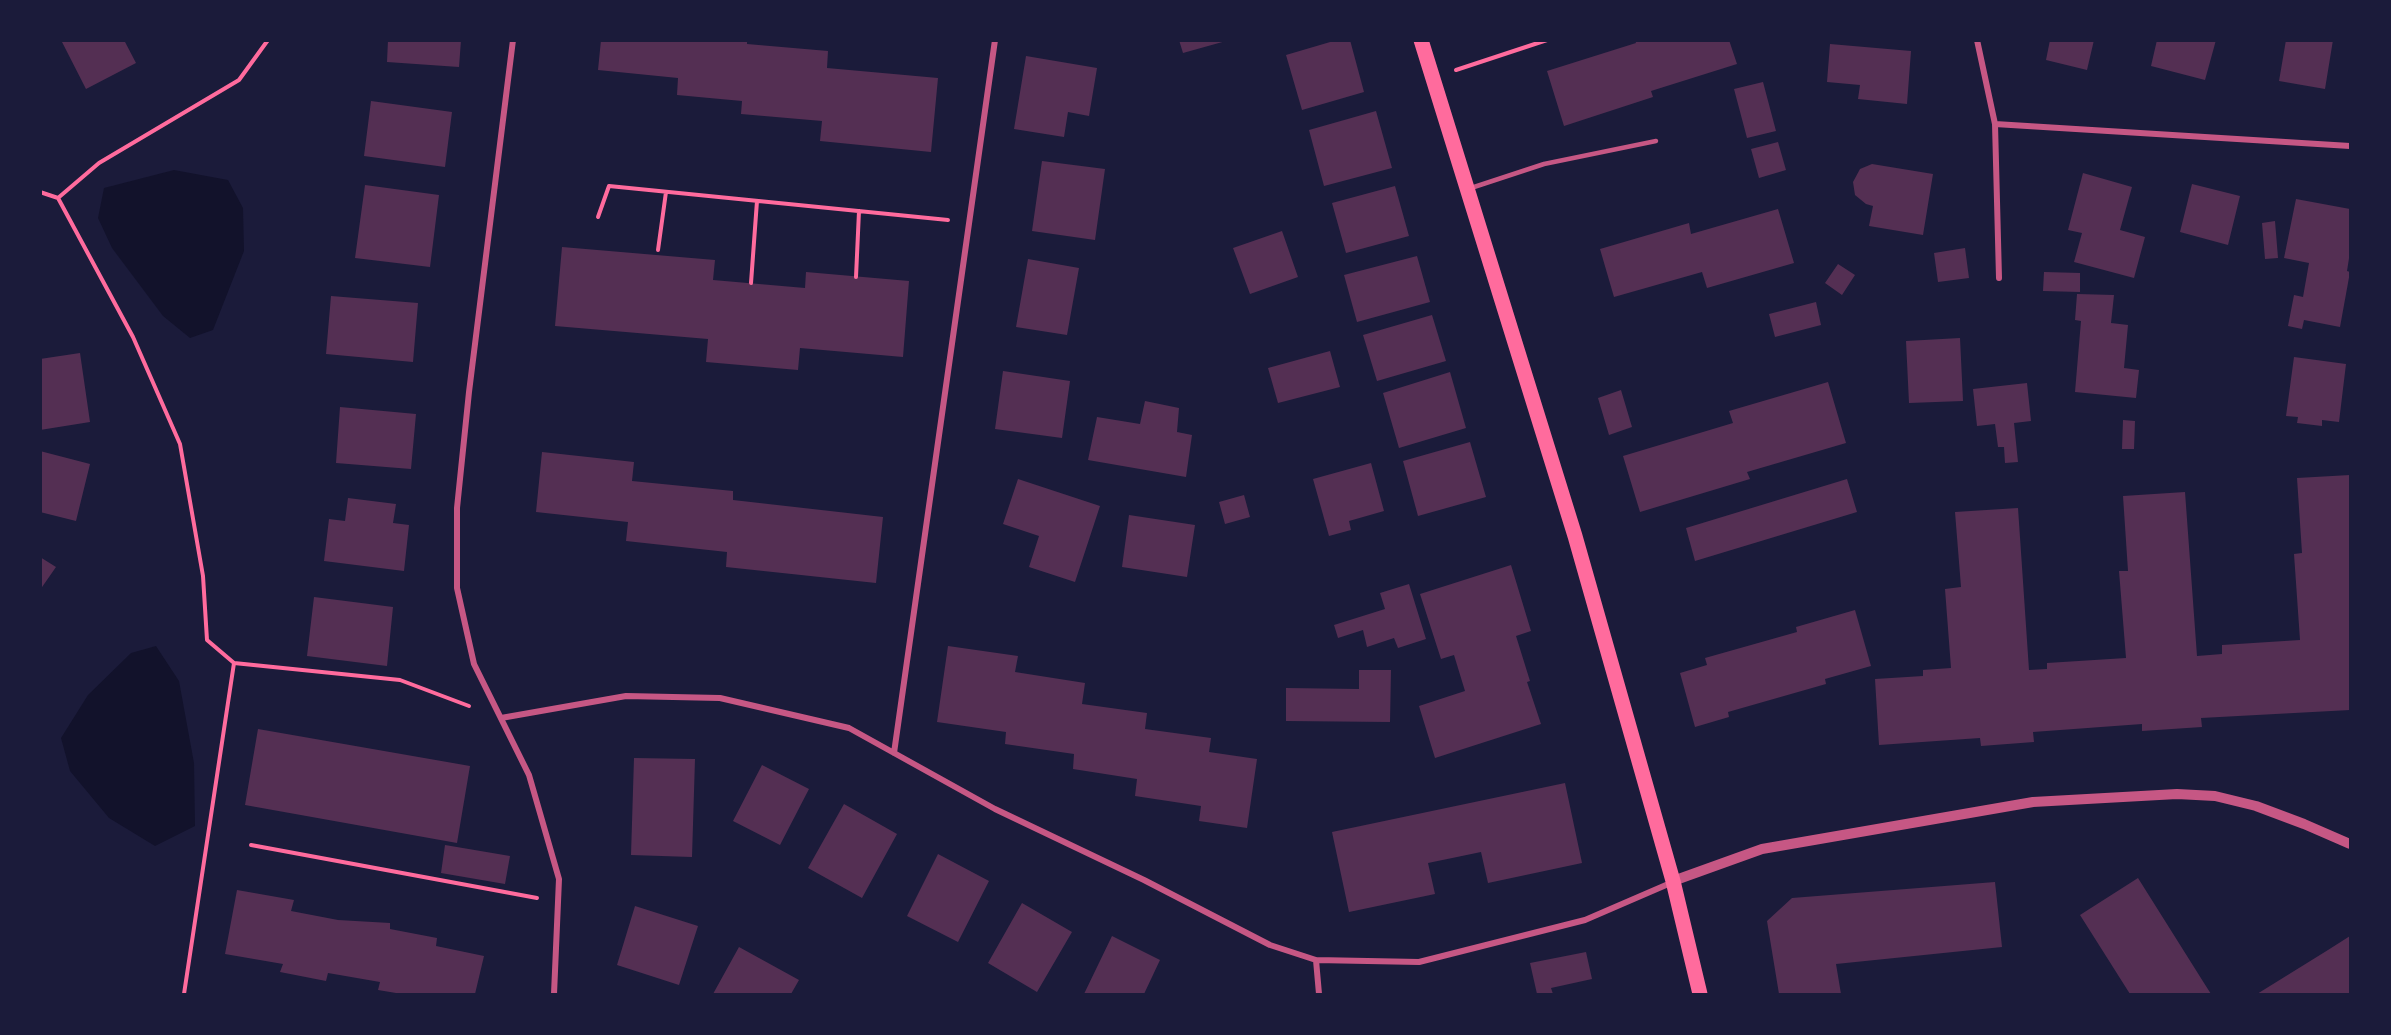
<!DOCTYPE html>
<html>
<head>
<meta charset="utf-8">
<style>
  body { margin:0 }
  #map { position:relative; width:2391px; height:1035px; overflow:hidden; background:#1b1b3a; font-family:Quicksand,sans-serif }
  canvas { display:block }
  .frame { position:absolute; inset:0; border:42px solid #1b1b3a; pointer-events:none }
</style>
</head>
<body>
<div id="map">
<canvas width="2391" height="1035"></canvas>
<div class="frame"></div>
</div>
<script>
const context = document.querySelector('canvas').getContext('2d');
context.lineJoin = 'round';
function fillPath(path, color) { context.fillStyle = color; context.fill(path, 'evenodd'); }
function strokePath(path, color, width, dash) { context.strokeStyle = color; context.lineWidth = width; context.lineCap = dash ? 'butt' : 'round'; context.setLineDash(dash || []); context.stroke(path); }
const water = new Path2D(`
  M174,170L228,180L243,208L244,251L213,330L190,338L163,316L112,248L98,218L104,188Z
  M156,646L179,681L194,763L195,826L155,846L109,818L70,771L61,738L88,695L131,653Z`);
const building = new Path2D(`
  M61,40H124L136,63L86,89Z
  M388,40H461L459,67L387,62Z
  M601,40H747V44L828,51L827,68L938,78L931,152L820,141L822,121L741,114L742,101L677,95L678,78L598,70Z
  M1179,40H1226V41L1183,53Z
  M1337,40H1350L1364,92L1302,110L1286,55Z
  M1635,40H1729L1737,64L1651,91L1653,97L1564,126L1547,71L1636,43Z
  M2050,40H2094L2087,70L2046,60Z
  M2157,40H2216L2205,80L2151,66Z
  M2286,40H2333L2325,89L2279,81Z
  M1830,44L1911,51L1907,104L1858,99L1860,85L1827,82Z
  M1026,56L1097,68L1089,116L1068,112L1064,137L1014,129Z
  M1763,82L1776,131L1747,138L1734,89Z
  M371,101L452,112L445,167L364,156Z
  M1376,111L1392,168L1324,186L1309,130Z
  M1778,142L1786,170L1759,178L1751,149Z
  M1042,161L1105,169L1095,240L1032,231Z
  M1872,164L1933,174L1923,235L1869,226L1873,206L1866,204L1855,195L1853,182L1860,169Z
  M2083,173L2132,187L2120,230L2145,237L2134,278L2074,262L2082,233L2068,230Z
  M2192,184L2240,196L2228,245L2180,232Z
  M365,185L439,195L430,267L355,258Z
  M1395,186L1409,236L1346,253L1332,203Z
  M2296,199L2350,209V252L2347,271L2350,272L2340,327L2304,320L2302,329L2288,326L2294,295L2303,297L2309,263L2284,258Z
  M1778,209L1794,263L1707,288L1702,272L1614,297L1600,249L1689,223L1691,234Z
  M2275,221L2278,258L2265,259L2262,223Z
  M1282,231L1298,277L1250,294L1233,248Z
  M562,247L715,260L713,280L805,288L806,272L909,281L903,357L800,348L798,370L706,362L708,339L555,326Z
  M1965,248L1969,278L1938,282L1934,253Z
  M1417,256L1430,302L1357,322L1344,275Z
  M1028,259L1079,268L1067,335L1016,327Z
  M1838,264L1855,275L1842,295L1825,283Z
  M2044,272L2080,273V292L2043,291Z
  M2077,294L2114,295L2111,323L2128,325L2124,368L2139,370L2136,398L2075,392L2081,321L2075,320Z
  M331,296L418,303L413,362L326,354Z
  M1816,302L1821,325L1775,337L1769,314Z
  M1432,315L1446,361L1377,381L1363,335Z
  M1960,338L1963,401L1909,403L1906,341Z
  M1330,351L1340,387L1278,403L1268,368Z
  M80,353L90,422L40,430V359Z
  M2294,357L2346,364L2339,422L2322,420V426L2297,423L2298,417L2286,416Z
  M1003,371L1070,381L1062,438L995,429Z
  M1450,372L1466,428L1399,448L1383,393Z
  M1828,382L1846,443L1747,472L1750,479L1640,512L1623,456L1733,423L1729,411Z
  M2027,383L2031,421L2014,423L2018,462L2005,463L2004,447H1998L1995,424L1977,426L1973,389Z
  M1621,390L1632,427L1609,435L1598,398Z
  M1145,401L1179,408L1177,432L1192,435L1186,477L1088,460L1097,417L1140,424Z
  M340,407L416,414L411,469L336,463Z
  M2123,420L2135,421L2134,449H2122Z
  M1470,442L1486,497L1418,516L1403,461Z
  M40,451L90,464L76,521L40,512Z
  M542,452L634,462L632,481L733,491V500L883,517L876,583L726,567L727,552L626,541L628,522L536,512Z
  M1371,463L1384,511L1349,521L1351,530L1329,536L1313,479Z
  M2350,475V710L2201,718L2202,727L2142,731V724L2033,732L2034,742L1981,746L1980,738L1879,745L1875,679L1923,676V670L1951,668L1945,589L1961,587L1955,512L2018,508L2029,670L2047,669V663L2126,658L2119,571H2128L2123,496L2185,492L2197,656L2222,654V645L2300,640L2294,554L2302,553L2297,478Z
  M1018,479L1100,506L1075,582L1029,567L1039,536L1003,524Z
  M1847,479L1857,512L1695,561L1686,528Z
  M1244,495L1250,517L1225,524L1219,502Z
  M348,498L396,504L393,523L409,525L404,571L324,561L329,519L345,521Z
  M1129,515L1195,525L1187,577L1122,567Z
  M40,557L56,567L40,590Z
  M1511,565L1531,631L1516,636L1530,681L1527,682L1541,724L1435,758L1419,706L1465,691L1454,655L1441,659L1420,594Z
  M1409,584L1426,639L1398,648L1394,638L1367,647L1363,630L1338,638L1334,625L1385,609L1380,593Z
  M314,597L393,607L387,666L307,656Z
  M1855,610L1871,666L1825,679L1826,684L1728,712L1729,717L1695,727L1680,673L1707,665L1705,658L1797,632L1796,627Z
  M948,646L1018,656L1015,672L1085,683L1082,704L1147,713L1145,729L1211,738L1209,752L1257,759L1247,828L1199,821L1201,806L1135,796L1137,779L1073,769L1074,754L1005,744L1006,732L937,722Z
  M1359,670H1391L1390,722L1286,721V688L1359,689Z
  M258,729L470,766L457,843L245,805Z
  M634,758L695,759L692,857L631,855Z
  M762,765L809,789L780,845L733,821Z
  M1565,783L1582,863L1488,883L1481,852L1457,857L1428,863L1435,894L1349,912L1332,832Z
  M844,804L897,834L862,898L808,868Z
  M445,845L510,856L505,884L441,873Z
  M938,854L989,881L958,942L907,916Z
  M2138,878L2204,983L2211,994H2130L2080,915Z
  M1995,882L2002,947L1836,964L1841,994H1779L1767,921L1792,898Z
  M237,890L294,900L291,911L338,920L390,923V929L437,938L436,946L484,956L475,994H402L378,990L380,982L328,973L326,981L280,972L283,964L225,954Z
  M1022,903L1072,932L1037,992L988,963Z
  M635,906L698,926L679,985L617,965Z
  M1112,936L1160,960L1144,994H1084Z
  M2350,936V994H2257L2328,950Z
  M739,947L799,980L791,994H713Z
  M1586,952L1592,979L1551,988L1553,994H1537L1530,963Z`);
const path = new Path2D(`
  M1456,70L1547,40
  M40,192L58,198L133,337L180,444L203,576L207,640L234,663L184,994
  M58,198L99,163L239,80L268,40
  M598,217L609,186L948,220
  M658,250L666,192
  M856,277L859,211
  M751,283L757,201
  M234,663L400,680L469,706
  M251,845L537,898`);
const service = new Path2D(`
  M1471,188L1544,164L1656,141`);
const minor = new Path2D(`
  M513,40L469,392L457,508V588L474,664L529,775L559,879L554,994
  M1977,40L1995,124L1999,278
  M1995,124L2350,146
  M501,718L626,696L720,698L849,728L995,809L1144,880L1270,945L1316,960L1419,962L1585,920L1673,882
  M894,753L995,40
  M1316,960L1319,994`);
const tertiary = new Path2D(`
  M1673,881L1762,849L2033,802L2177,794L2215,796L2256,806L2304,824L2350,844`);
const primary = new Path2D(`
  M1421,40L1575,536L1673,881L1700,994`);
fillPath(water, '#12122b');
fillPath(building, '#542f53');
strokePath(path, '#ff6b9d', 4);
strokePath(service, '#c65784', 4.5);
strokePath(minor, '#c65784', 6);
strokePath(tertiary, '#c65784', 10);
strokePath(primary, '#ff6b9d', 15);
</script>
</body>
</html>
